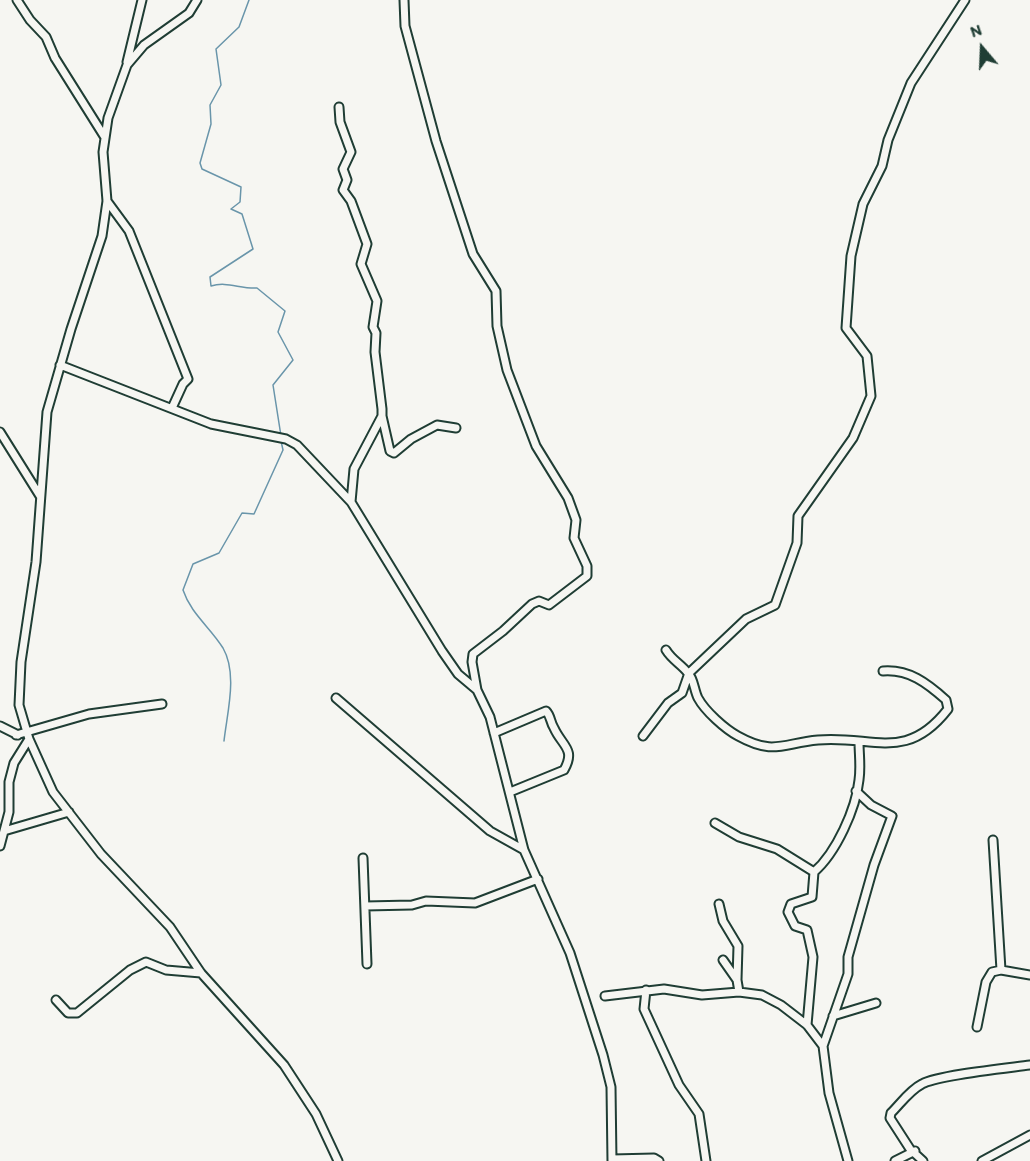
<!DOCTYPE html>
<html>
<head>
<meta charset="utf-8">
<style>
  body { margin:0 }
  #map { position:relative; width:1030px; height:1161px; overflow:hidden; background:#f6f6f2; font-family:Itim,sans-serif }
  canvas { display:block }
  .north { position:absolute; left:952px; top:18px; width:60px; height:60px; -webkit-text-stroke:4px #f6f6f2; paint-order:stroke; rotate:341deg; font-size:16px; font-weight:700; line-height:24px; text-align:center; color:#1f3d34 }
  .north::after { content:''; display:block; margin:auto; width:21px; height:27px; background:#1f3d34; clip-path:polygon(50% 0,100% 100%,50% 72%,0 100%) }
</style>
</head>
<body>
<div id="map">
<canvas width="1030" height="1161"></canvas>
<div class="north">N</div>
</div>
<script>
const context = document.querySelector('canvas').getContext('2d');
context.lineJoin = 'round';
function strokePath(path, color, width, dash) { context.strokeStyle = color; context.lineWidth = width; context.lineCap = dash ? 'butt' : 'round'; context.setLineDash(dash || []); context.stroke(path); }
const stream = new Path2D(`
  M249,0L239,27L216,49L221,85L210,105L211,124L200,163L202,169L241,187L240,202L231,209L242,214L253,249L210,277L211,286C227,281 240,289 257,288L285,311L278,332L293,360L273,385L281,436
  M224,741C227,713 238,674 223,648C210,627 191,614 183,590L193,564L219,553L242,513L254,514L283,450L281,441`);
const street = new Path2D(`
  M17,0L30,20L46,37L55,58L104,136
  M197,0L189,13L144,45L127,65L108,118L103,152L107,201L102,236L71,329L47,412L36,562L21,662L19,705L29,739L53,792L101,854L170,927L201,973L284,1065L316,1114L338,1161
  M404,0L405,26L436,141L473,254L496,291L497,326L507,370L536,446L568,498L576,520L574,538L587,566V576L549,605L539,601L532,604L503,631L473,654L472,662L477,690
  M127,62L142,0
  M339,107L340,122L351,152L343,169L347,180L343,190L351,201L367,244L361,264L377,301L373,327L376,333L375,352L382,409V416L354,469L351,502
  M107,201L129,231L188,379L183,384L172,408
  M60,365L211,424L286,439L297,445L351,502L442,651L458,674L477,690L490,717L524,850L570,953L603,1055L611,1087L612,1161
  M382,416L390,451L394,453L411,439L437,425L456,428
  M0,432L40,496
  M666,650C672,660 681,664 688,673C694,679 694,690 698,698C705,711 725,729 738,736C774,756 783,743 818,740C873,735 906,763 948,709L946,700C927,683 909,669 883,671
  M336,698L490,831L524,850
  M0,726L18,735
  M494,733L546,711C551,716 550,722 554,728C562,746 576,749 564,770L510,792
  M16,735L89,714L162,704
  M643,736L668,703L682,693L689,673L746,619L775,605L797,543L798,516L853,438L871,396L867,356L846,328L851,256L863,204L882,166L888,140L911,83L965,0
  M715,823L739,837L777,849L814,872L812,897L791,904L788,912L795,926L807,930L813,957L807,1025
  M4,831L69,812
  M993,840L1001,970
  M0,846L9,812V782L14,763L29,739
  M363,858L367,964
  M814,872C836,853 856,809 859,780C861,767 859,754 859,742
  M719,904L723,921L738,946L737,980
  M365,906L412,905L426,901L475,903L538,879
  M723,960L737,980L739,992
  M646,990L644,1009L679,1085L699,1114L706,1161
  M605,996L664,989L702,995L739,992L762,995L781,1005L807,1025L823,1046L829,1093L848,1161
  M56,1000L68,1013H77L130,970L146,962L166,970L201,973
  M833,1016L876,1003
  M977,1027L986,982L992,972L1001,970L1030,975
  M823,1046L848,974V957L874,865L892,816L871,805L856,791
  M612,1159L654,1158L659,1161
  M895,1161L915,1151
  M923,1161L910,1149L890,1118L891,1113C901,1103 910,1090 922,1084C938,1075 1008,1068 1030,1065
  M982,1161L1030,1135`);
strokePath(stream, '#6995aa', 1.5);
strokePath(street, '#1f3d34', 11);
strokePath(street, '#f6f6f2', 7);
</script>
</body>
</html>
